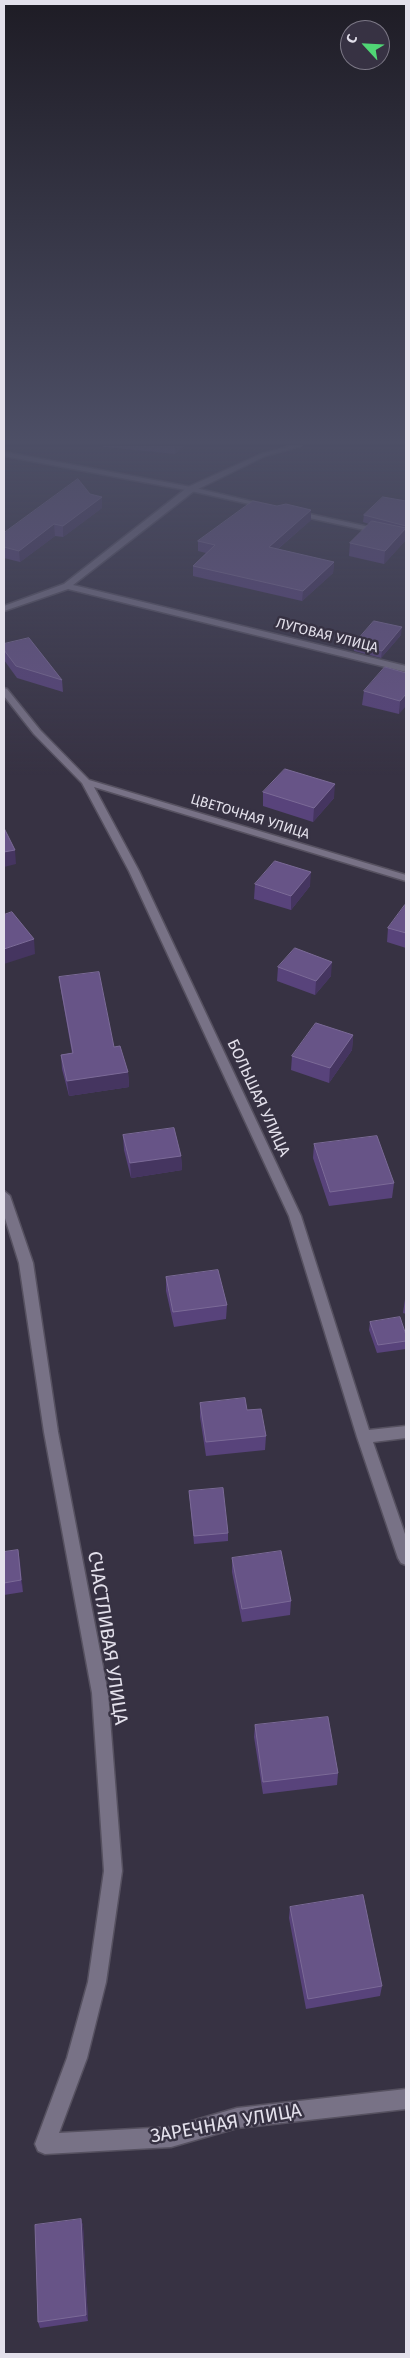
<!DOCTYPE html>
<html>
<head>
<meta charset="utf-8">
<style>
  body { margin:0 }
  #map { position:relative; width:410px; height:2358px; overflow:hidden; background:#373243; font-family:"Fira Sans",sans-serif }
  canvas { display:block }
  .frame { position:absolute; inset:0; border:5px solid #e3e0eb; pointer-events:none }
  .north { position:absolute; left:340px; top:20px; width:50px; height:50px; box-sizing:border-box; background:#373243; border:1px solid #7c7886; border-radius:50%; rotate:295deg; font-size:14px; font-weight:700; line-height:20px; text-align:center; color:#e3e0eb }
  .north::after { content:''; display:block; margin:auto; width:18px; height:22px; background:#50d675; clip-path:polygon(50% 0,100% 100%,50% 72%,0 100%) }
</style>
</head>
<body>
<div id="map">
<canvas width="410" height="2358"></canvas>
<div class="frame"></div>
<div class="north">С</div>
</div>
<script>
const context = document.querySelector('canvas').getContext('2d');
context.lineJoin = 'round';
function strokePath(path, color, width, dash) { context.strokeStyle = color; context.lineWidth = width; context.lineCap = dash ? 'butt' : 'round'; context.setLineDash(dash || []); context.stroke(path); }
function fillPath(path, color) { context.fillStyle = color; context.fill(path, 'evenodd'); }
function drawText(font, color, halo, rows, align = 'center') {
  context.font = font + ' "Fira Sans",sans-serif'; context.lineWidth = 5; context.setLineDash([]); context.textBaseline = 'middle'; context.strokeStyle = halo; context.fillStyle = color; for (const [text, x, y, turn = 0] of rows) {
    context.save(); context.translate(x, y); context.rotate((+turn || 0) * Math.PI / 180); context.textAlign = isNaN(turn) ? turn : align; if (halo) context.strokeText(text, 0, 0); context.fillText(text, 0, 0); context.restore();
  }
}
const minor = new Path2D(`
  M291,446H301L265,456L194,491L73,585L406,666V672L68,589L4,611V606L64,584L188,487L261,454Z
  M4,688L7,689L40,730L89,780L406,875V881L94,787L139,871L301,1216L369,1430L406,1426V1438L373,1442L406,1537V1565L401,1563L398,1558L357,1437L289,1216L129,871L82,783L34,734L4,696Z
  M4,1191L10,1196L33,1263L58,1432L108,1693L122,1871L106,1982L87,2058L59,2133L171,2127L237,2108L406,2089V2109L237,2128L171,2147L45,2154L38,2151L35,2144L67,2058L88,1982L104,1871L92,1693L44,1432L19,1263L4,1215Z`);
const tertiary = new Path2D(`
  M4,452L191,487L271,506L267,508L191,491L4,456Z
  M291,510L406,535V539L291,514Z`);
const wall = new Path2D(`
  M103,446H185L175,454L103,447Z
  M102,497V508L63,537L55,536L20,562L4,558V533Z
  M406,501V533L405,541L384,564L349,556L350,543L369,524L363,522L364,515Z
  M311,520L278,549L334,562L333,573L302,601L193,576V566L206,553L198,551V541Z
  M401,635L381,658L354,651V644Z
  M4,644L62,680L63,692L17,678L4,660Z
  M406,673L399,714L362,705L364,691Z
  M263,792L334,798L313,822L263,806Z
  M255,884L310,886L291,910L254,899Z
  M406,906V948L387,942L388,928Z
  M278,967L331,976L315,995L277,981Z
  M59,977L114,1047L128,1072L129,1087L69,1096L62,1069L61,1055L72,1053L61,991Z
  M353,1035L352,1050L329,1083L291,1070L292,1056Z
  M123,1135L181,1156L182,1170L131,1178L124,1150Z
  M314,1144L394,1183L392,1198L329,1206L313,1158Z
  M166,1277L227,1305L226,1319L174,1327L166,1291Z
  M405,1299H406V1314L403,1313Z
  M370,1322L406,1335V1349L377,1353L369,1330Z
  M200,1403L247,1410L266,1436L265,1450L206,1456L200,1417Z
  M189,1491L228,1533V1541L194,1544Z
  M18,1550L23,1592L4,1595V1552Z
  M232,1558L291,1601L290,1615L242,1622L232,1572Z
  M255,1725L338,1773L337,1785L263,1794L254,1737Z
  M290,1907L382,1986L380,1996L306,2009L289,1918Z
  M81,2219L83,2226L88,2321L40,2328L38,2322Z`);
const shadedWall = new Path2D(`
  M175,446H185L175,454Z
  M102,497V508L63,537V526Z
  M311,510V520L268,557L269,547Z
  M54,524L55,536L20,562L19,551Z
  M406,528L405,541L384,564L385,551Z
  M334,562L333,573L302,601L303,591Z
  M402,627L401,635L381,658L382,651Z
  M406,694V706L399,714L400,701Z
  M335,784L334,798L313,822L314,808Z
  M15,850L16,864L4,867V852Z
  M311,872L310,886L291,910V896Z
  M34,939L35,954L4,964V949Z
  M332,962L331,976L315,995L316,981Z
  M353,1035L352,1050L329,1083L330,1068Z
  M128,1072L129,1087L69,1096L67,1081Z
  M181,1156L182,1170L131,1178L130,1163Z
  M18,1550L20,1561L23,1592L21,1580Z
  M81,2219L83,2226L88,2321L86,2315Z`);
const building = new Path2D(`
  M78,479L90,494L102,497L63,526L54,524L19,551L4,547V533Z
  M383,497L406,501V526L364,515Z
  M253,501L277,506L286,504L311,510L269,547L334,562L303,591L193,566L215,545L198,541Z
  M372,521L406,528L385,551L350,543Z
  M374,621L402,627L382,651L354,644Z
  M29,638L62,680L16,666L4,650V644Z
  M385,667L406,673V694L400,701L364,691Z
  M285,769L335,784L314,808L263,792Z
  M4,828L15,850L4,852Z
  M275,861L311,872L291,896L255,884Z
  M405,905L406,906V933L388,928Z
  M12,912L34,939L4,949V915Z
  M295,948L332,962L316,981L278,967Z
  M99,972L114,1047L120,1046L128,1072L67,1081L61,1055L73,1053L59,977Z
  M316,1023L353,1035L330,1068L292,1056Z
  M174,1128L181,1156L130,1163L123,1135Z
  M377,1136L394,1183L330,1192L314,1144Z
  M218,1270L227,1305L173,1312L166,1277Z
  M400,1317L406,1335V1341L378,1345L370,1322Z
  M245,1398L247,1410L261,1409L266,1436L206,1442L200,1403Z
  M223,1488L228,1533L194,1536L189,1491Z
  M18,1550L21,1580L4,1583V1552Z
  M281,1551L291,1601L242,1609L232,1558Z
  M328,1717L338,1773L263,1782L255,1725Z
  M363,1895L382,1986L308,1999L290,1907Z
  M81,2219L86,2315L38,2322L35,2225Z`);
const farStreetnames = [
  ["ЛУГОВАЯ УЛИЦА",327,636,14],
  ["ЦВЕТОЧНАЯ УЛИЦА",250,817,17]
];
const streetNames = [
  ["БОЛЬШАЯ УЛИЦА",258,1098,65]
];
const nearStreetnames = [
  ["СЧАСТЛИВАЯ УЛИЦА",107,1638,81],
  ["ЗАРЕЧНАЯ УЛИЦА",226,2124,-10]
];
strokePath(minor, '#565160', 3);
strokePath(tertiary, '#565160', 3);
fillPath(minor, '#787286');
fillPath(tertiary, '#787286');
fillPath(wall, '#58437b');
fillPath(shadedWall, '#453560');
fillPath(building, '#675487');
strokePath(building, '#7b6a97', 1);
const sky = context.createLinearGradient(0, 0, 0, 776);
sky.addColorStop(0, '#1e1c25');
sky.addColorStop(0.57, '#4d4f66');
sky.addColorStop(1, '#4d4f6600');
context.fillStyle = sky;
context.fillRect(0, 0, 410, 776);
drawText('14px', '#e3e0eb', '#373243', farStreetnames);
drawText('16px', '#e3e0eb', '#373243', streetNames);
drawText('19px', '#e3e0eb', '#373243', nearStreetnames);
</script>
</body>
</html>
